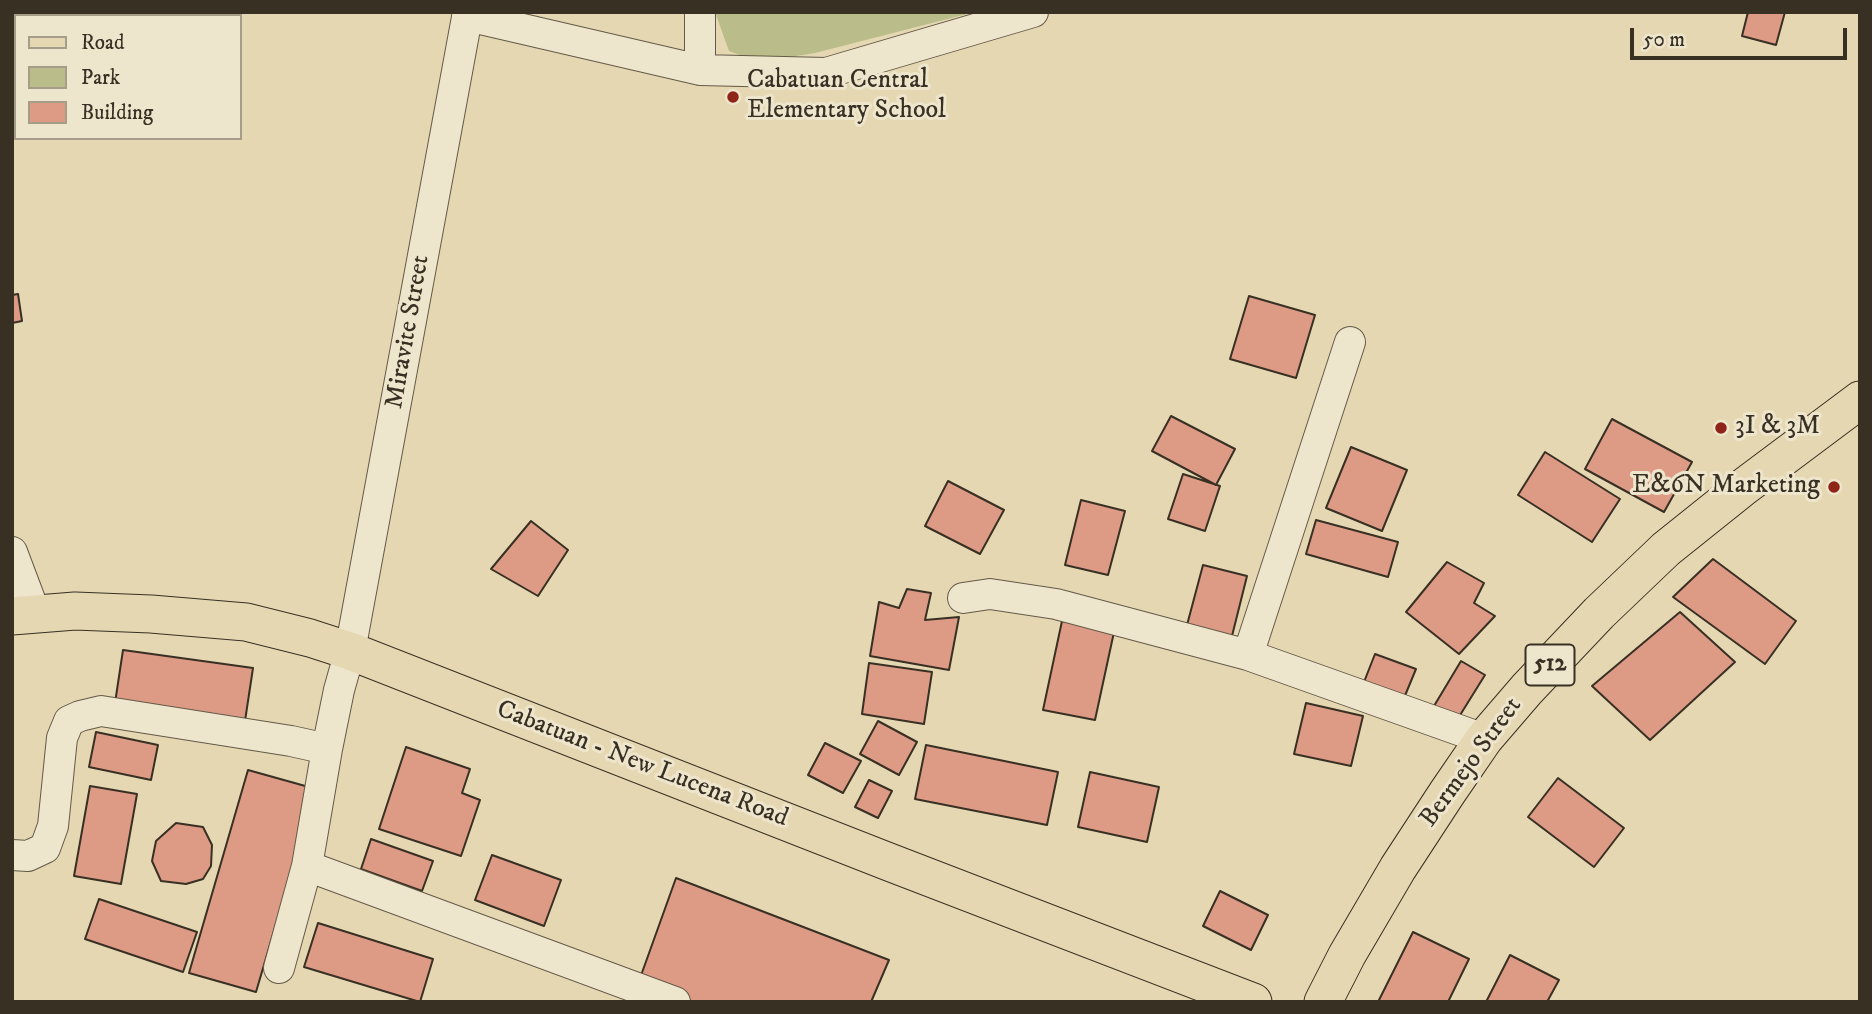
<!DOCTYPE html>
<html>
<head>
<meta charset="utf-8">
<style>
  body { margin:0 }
  #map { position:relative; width:1872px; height:1014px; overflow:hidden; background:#e5d7b2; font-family:"IM FELL DW Pica",serif }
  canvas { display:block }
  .frame { position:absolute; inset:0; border:14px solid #393024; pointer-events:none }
  .legend { position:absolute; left:14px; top:14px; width:228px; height:126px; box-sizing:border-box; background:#eee5cd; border:2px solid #a69d89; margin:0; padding:9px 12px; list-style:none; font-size:21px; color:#393024 }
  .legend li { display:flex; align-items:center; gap:14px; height:35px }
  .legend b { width:35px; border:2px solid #a69d89 }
  .scale { position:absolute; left:1630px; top:28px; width:217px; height:32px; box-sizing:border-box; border:4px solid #393024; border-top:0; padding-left:9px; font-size:21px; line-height:24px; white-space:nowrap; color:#393024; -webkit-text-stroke:5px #eee5cd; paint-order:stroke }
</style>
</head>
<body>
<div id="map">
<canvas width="1872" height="1014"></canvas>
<div class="frame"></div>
<ul class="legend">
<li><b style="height:9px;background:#e5d7b2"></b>Road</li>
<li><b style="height:19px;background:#babd89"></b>Park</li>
<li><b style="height:19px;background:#dd9b85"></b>Building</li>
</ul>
<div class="scale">50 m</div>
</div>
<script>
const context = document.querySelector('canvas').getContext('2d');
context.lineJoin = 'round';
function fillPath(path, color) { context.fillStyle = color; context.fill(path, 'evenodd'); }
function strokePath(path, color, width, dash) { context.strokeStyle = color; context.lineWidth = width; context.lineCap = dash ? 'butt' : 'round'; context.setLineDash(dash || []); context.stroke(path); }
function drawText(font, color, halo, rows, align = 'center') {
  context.font = font + ' "IM FELL DW Pica",serif'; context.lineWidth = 6; context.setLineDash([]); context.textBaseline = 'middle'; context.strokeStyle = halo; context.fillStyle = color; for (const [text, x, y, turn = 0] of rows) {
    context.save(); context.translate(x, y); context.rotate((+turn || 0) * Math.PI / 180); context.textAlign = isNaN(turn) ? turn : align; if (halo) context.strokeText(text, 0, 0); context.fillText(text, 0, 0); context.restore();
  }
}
const green = new Path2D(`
  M715,12H975L815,53L759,62L729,51Z`);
const building = new Path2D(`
  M1748,12H1785L1776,45L1742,36Z
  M18,294L22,321L12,323V295Z
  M1249,296L1315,315L1296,378L1230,359Z
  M1171,416L1235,449L1216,485L1152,451Z
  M1612,419L1692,462L1664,512L1585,469Z
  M1351,447L1407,470L1382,531L1326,508Z
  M1545,452L1620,499L1592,542L1518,495Z
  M1183,474L1220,486L1205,531L1168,519Z
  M948,481L1004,510L980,554L925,526Z
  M1081,500L1125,511L1108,575L1065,565Z
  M1316,520L1398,542L1388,577L1306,554Z
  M531,521L568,550L538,596L491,569Z
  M1713,559L1796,621L1765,664L1673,597Z
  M1447,562L1484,583L1474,603L1495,616L1459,654L1406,612Z
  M1203,565L1247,576L1232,636L1187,625Z
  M907,589L931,593L925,620L959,617L949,670L870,656L879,602L899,608Z
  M1680,612L1735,662L1650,740L1592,686Z
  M1062,621L1114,632L1095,720L1043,710Z
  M123,650L253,668L245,721L115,703Z
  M1375,654L1416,669L1404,698L1364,682Z
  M1461,661L1485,675L1457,720L1434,706Z
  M869,663L932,672L924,724L862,714Z
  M1306,703L1363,716L1351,766L1294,754Z
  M878,721L917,742L899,775L860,754Z
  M96,732L158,745L151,780L89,767Z
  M825,743L861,761L843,793L808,775Z
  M926,745L1058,772L1047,825L915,799Z
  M406,747L470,769L462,793L480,800L461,856L379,829Z
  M248,770L316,789L256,992L189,973Z
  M1090,772L1159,787L1147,842L1078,827Z
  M1558,778L1624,828L1594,867L1528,817Z
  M869,780L892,791L878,818L855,807Z
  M90,786L137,794L121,884L74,876Z
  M176,823L203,827L212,845L211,866L203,879L186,884L161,881L152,861L156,841Z
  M371,839L433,861L422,891L361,869Z
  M492,855L561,880L544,926L475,900Z
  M676,878L889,960L871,1002H692L639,981Z
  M1220,891L1268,915L1251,950L1203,926Z
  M99,899L197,932L183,972L85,939Z
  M318,923L433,959L420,1002L304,967Z
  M1413,932L1469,959L1448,1002H1378Z
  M1510,955L1559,980L1547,1002H1486Z`);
const minor = new Path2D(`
  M467,16L700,70L826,73L1033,12
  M700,70V12
  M12,552L35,613
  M963,598L990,594L1056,604L1248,655L1484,739
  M1248,655L1350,342
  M12,855L28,856L45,848L53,826L62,738L69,721L80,716L101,711L291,741L327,749L339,690L350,651L468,12
  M307,866L675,1002
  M279,968L307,866L327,749`);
const major = new Path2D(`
  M12,616L75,611L151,614L246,622L310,638L350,651L889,862L1253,1002
  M1323,1002L1347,955L1398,868L1447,793L1484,739L1527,689L1599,613L1666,549L1741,489L1860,400`);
const markers = [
  [733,97,7,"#8f2418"],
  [1721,428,7,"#8f2418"],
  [1834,487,7,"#8f2418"]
];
const shields = [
  [1550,665,49]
];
const shieldNames = [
  ["512",1550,665]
];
const poiNames = [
  ["Cabatuan Central",747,82],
  ["Elementary School",747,112],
  ["3I & 3M",1735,428],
  ["E&6N Marketing",1820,487,"right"]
];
const streetNames = [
  ["Miravite Street",409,332,-80],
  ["Bermejo Street",1472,763,-54],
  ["Cabatuan - New Lucena Road",642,765,21]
];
fillPath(green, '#babd89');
fillPath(building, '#dd9b85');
strokePath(building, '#393024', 2);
strokePath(minor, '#645a48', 32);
strokePath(major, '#393024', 39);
strokePath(minor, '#eee5cd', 30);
strokePath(major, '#e5d7b2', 37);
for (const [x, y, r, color] of markers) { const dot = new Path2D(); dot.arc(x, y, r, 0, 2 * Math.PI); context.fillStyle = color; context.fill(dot); strokePath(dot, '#eee5cd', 2.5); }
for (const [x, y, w] of shields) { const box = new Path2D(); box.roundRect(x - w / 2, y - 20.5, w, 41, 5); context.fillStyle = '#eee5cd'; context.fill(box); strokePath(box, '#393024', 2); }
drawText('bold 24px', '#393024', null, shieldNames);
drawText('26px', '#393024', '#eee5cd', poiNames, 'left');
drawText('26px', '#393024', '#eee5cd', streetNames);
</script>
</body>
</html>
